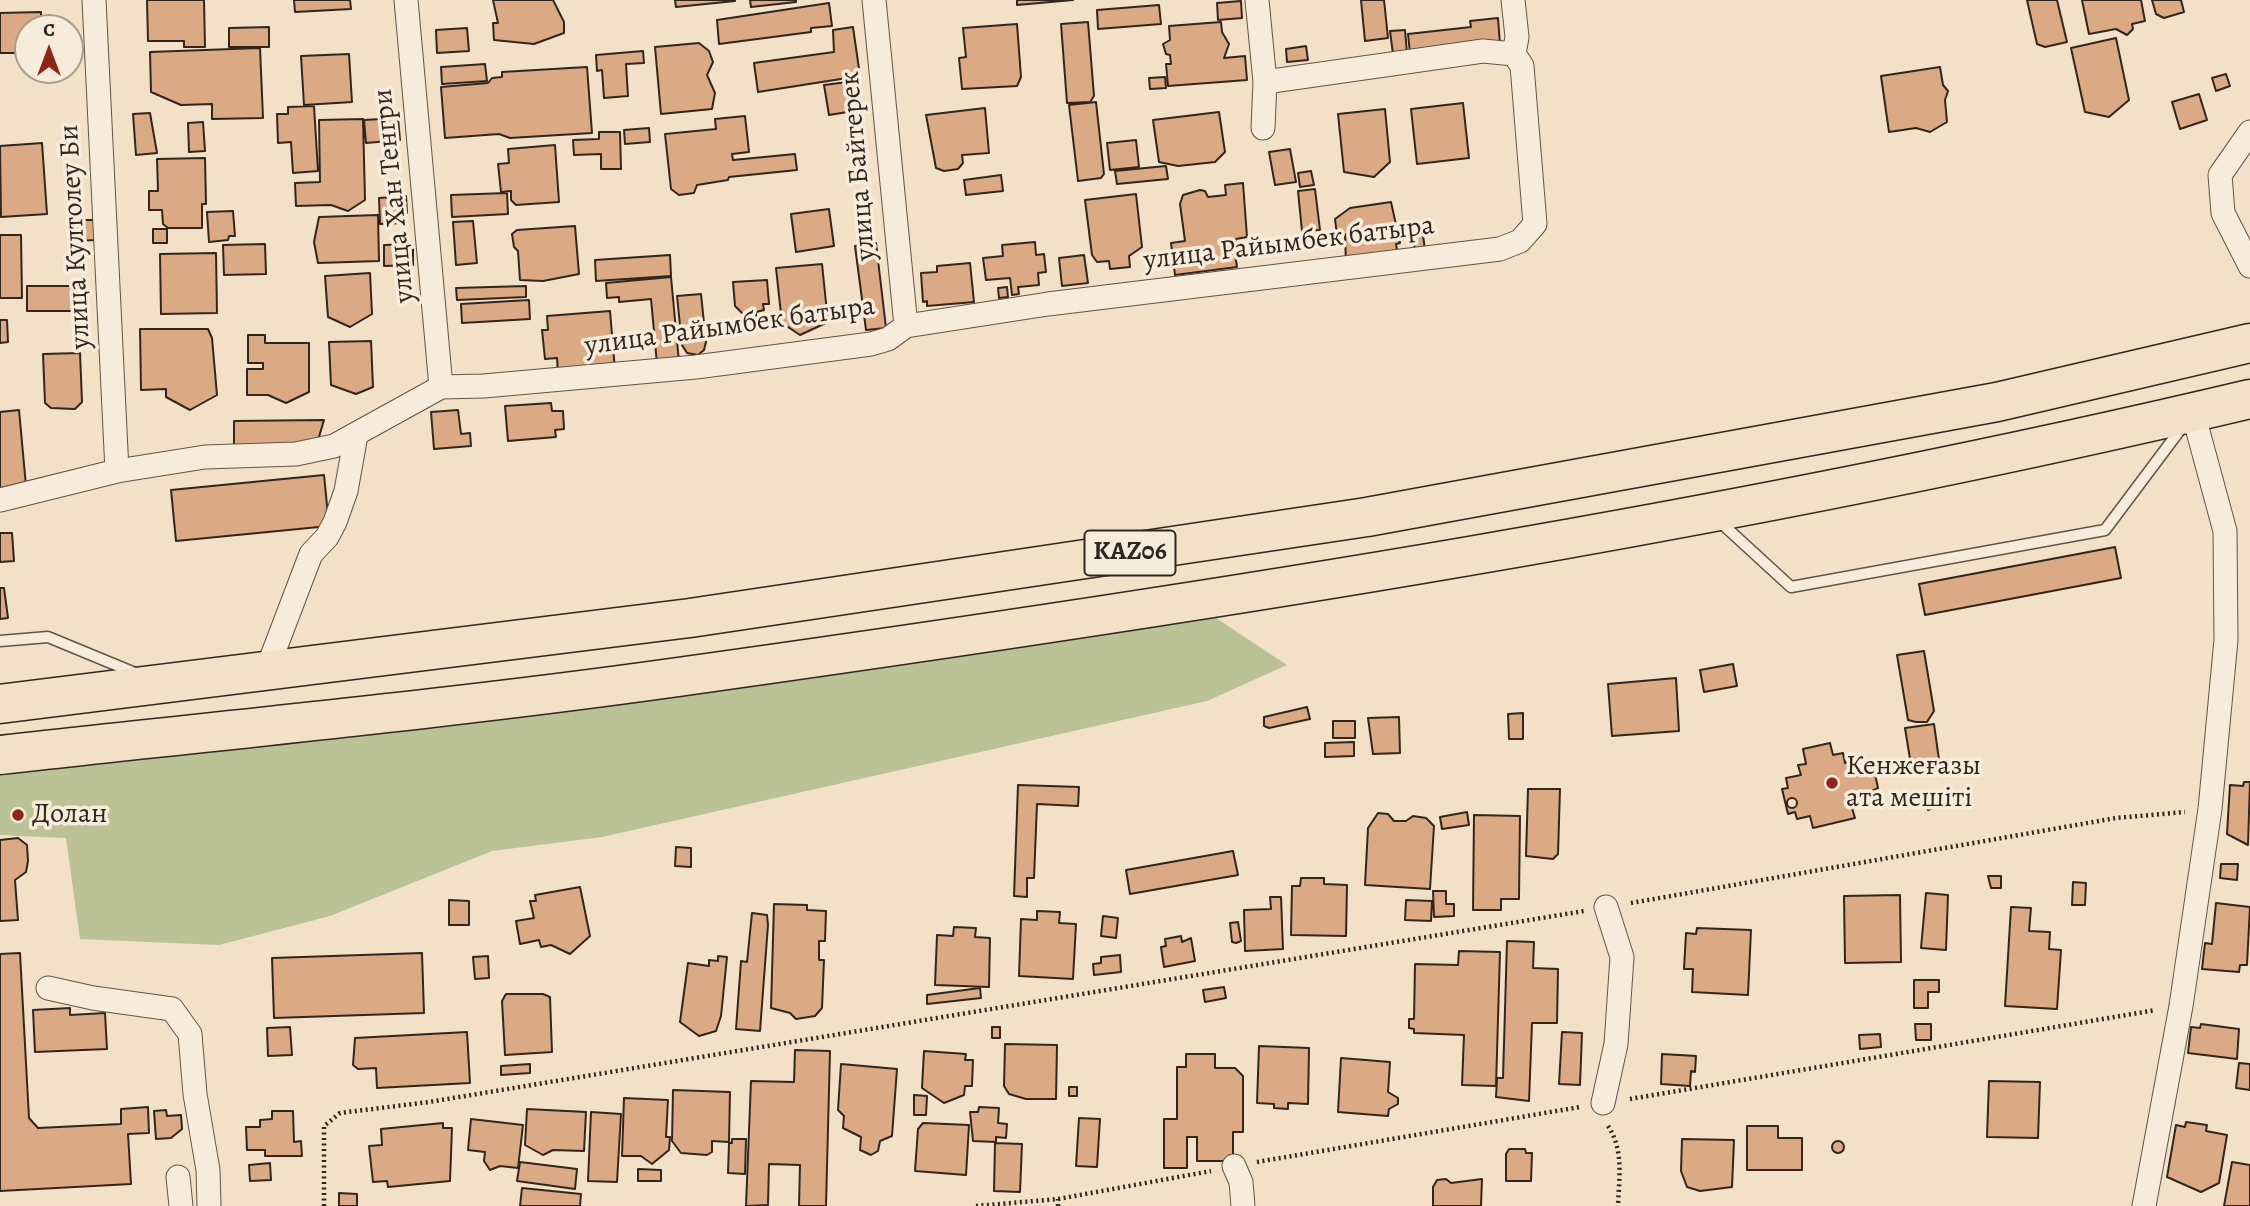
<!DOCTYPE html>
<html>
<head>
<meta charset="utf-8">
<style>
  body { margin:0 }
  #map { position:relative; width:2250px; height:1206px; overflow:hidden; background:#f2e0c7; font-family:Alegreya,serif }
  canvas { display:block }
  .north { position:absolute; left:14px; top:14px; width:70px; height:70px; box-sizing:border-box; background:#f7ebdb; border:2px solid #a89c8f; border-radius:50%; rotate:0deg; font-size:19px; font-weight:700; line-height:28px; text-align:center; color:#31261e }
  .north::after { content:''; display:block; margin:auto; width:24px; height:32px; background:#8f2418; clip-path:polygon(50% 0,100% 100%,50% 72%,0 100%) }
</style>
</head>
<body>
<div id="map">
<canvas width="2250" height="1206"></canvas>
<div class="north">С</div>
</div>
<script>
const context = document.querySelector('canvas').getContext('2d');
context.lineJoin = 'round';
function fillPath(path, color) { context.fillStyle = color; context.fill(path, 'evenodd'); }
function strokePath(path, color, width, dash) { context.strokeStyle = color; context.lineWidth = width; context.lineCap = dash ? 'butt' : 'round'; context.setLineDash(dash || []); context.stroke(path); }
function drawText(font, color, halo, rows, align = 'center') {
  context.font = font + ' Alegreya,serif'; context.lineWidth = 7; context.setLineDash([]); context.textBaseline = 'middle'; context.strokeStyle = halo; context.fillStyle = color; for (const [text, x, y, turn = 0] of rows) {
    context.save(); context.translate(x, y); context.rotate((+turn || 0) * Math.PI / 180); context.textAlign = isNaN(turn) ? turn : align; if (halo) context.strokeText(text, 0, 0); context.fillText(text, 0, 0); context.restore();
  }
}
const green = new Path2D(`
  M1216,618L1287,665L1207,701L602,837L492,851L330,916L219,945L80,939L66,838L0,835V762Z`);
const building = new Path2D(`
  M147,0H204L205,47H184V41H148Z
  M294,0H350L351,9L295,12Z
  M493,0H553L564,22V33L534,44L494,40L493,23H498Z
  M675,0H735V1L676,7Z
  M750,0H796V2L751,7Z
  M1017,0H1073L1017,5Z
  M1361,0H1384L1388,38L1365,41Z
  M2027,0H2057L2067,42L2045,47L2037,44Z
  M2082,0H2141L2145,21L2132,24L2133,29L2127,35L2116,29L2089,34Z
  M2152,0H2181L2184,12L2164,18L2156,14Z
  M1241,1L1242,18L1218,20L1217,3Z
  M829,3L832,26L811,28V32L719,44L717,20Z
  M1159,5L1161,24L1098,29L1097,10Z
  M41,12V28H28V57L23,53H0V13Z
  M1498,18L1500,44L1410,53L1408,34L1471,27L1470,21Z
  M1088,22L1094,96L1090,102L1067,103L1061,24Z
  M1221,22L1222,32L1229,44L1224,58L1245,56L1247,80L1168,86L1166,64H1171L1170,55L1166,54L1163,44L1170,40L1169,26Z
  M1017,24L1021,77L1017,86L962,89L959,58L966,57L963,28Z
  M269,27V47H229V28Z
  M853,27L860,76L758,92L754,63L834,52L833,30Z
  M467,28L469,51L437,53L436,30Z
  M1405,30L1407,53L1393,54L1390,31Z
  M2116,38L2129,100L2109,117L2085,112L2071,48Z
  M699,43L709,51L713,62L707,75L715,93L712,109L661,114L655,47Z
  M1306,46L1308,60L1287,62L1286,49Z
  M260,48L263,118L212,119V104L181,105L151,92L150,52Z
  M643,51L644,63L626,64L628,96L604,98L602,70L597,71L596,55Z
  M349,54L352,102L304,105L301,56Z
  M485,64L487,81L442,84L441,67Z
  M587,67L592,133L510,138L499,134L445,138L441,87L488,83L492,78L502,77V72Z
  M1940,67L1943,85L1948,91L1945,100L1947,122L1930,132L1916,128L1889,132L1881,76Z
  M2226,74L2230,86L2216,91L2212,78Z
  M1165,77L1166,88L1150,89L1149,78Z
  M855,81L860,110L829,115L824,85Z
  M2199,94L2207,120L2180,129L2172,102Z
  M1096,102L1104,174L1101,178L1078,181L1069,105Z
  M1463,103L1469,158L1417,164L1411,109Z
  M314,106L318,171L293,173L291,142L278,143L277,114H288V107Z
  M985,108L989,153L962,155L963,163L958,169L944,171L936,168L926,115Z
  M1385,109L1390,162L1374,177L1344,172L1338,114Z
  M1219,112L1225,152L1215,162L1178,166L1159,162L1153,120Z
  M150,113L157,153L136,155L133,114Z
  M745,116L749,152L732,154L733,160L795,154L797,170L729,177L728,180L697,185L694,193L679,195L671,189L665,134L716,129L715,119Z
  M398,118L400,140L366,143L364,120Z
  M363,119L365,200L348,211L331,205L296,206L295,183L320,182L319,120Z
  M203,122L205,151L189,152L188,123Z
  M649,128L650,142L625,144L624,130Z
  M599,132H620L621,169H601V154L574,155L573,140L599,139Z
  M1136,140L1139,167L1110,170L1107,143Z
  M42,143L47,214L1,217L0,146Z
  M555,145L559,202L516,205L511,200V191L501,192L498,164L509,163L508,149Z
  M864,145L866,157L853,163L850,147Z
  M1290,149L1296,182L1275,185L1269,152Z
  M205,158L206,204H202V228H168L163,224L162,210H149V191H158L157,159Z
  M1166,166L1168,179L1117,184L1115,171Z
  M1311,171L1314,185L1300,187L1298,173Z
  M1001,175L1003,191L966,195L964,180Z
  M1243,183L1247,237L1236,239L1234,247L1237,267L1175,275L1171,243L1185,241L1180,204L1183,195L1200,190L1205,191L1208,197L1226,195L1225,185Z
  M1315,189L1320,230L1302,231L1298,191Z
  M507,193L508,214L452,217L451,195Z
  M1136,194L1142,247L1129,256L1130,267L1110,269L1109,261L1097,262L1092,255L1085,200Z
  M406,196L407,213L400,214L401,223L380,224L379,198Z
  M1391,202L1400,243L1396,244L1398,256L1346,264L1345,234L1337,235L1335,219L1350,208Z
  M829,209L834,246L796,252L791,214Z
  M233,211L235,236H229L228,240L209,242L207,212Z
  M378,215L379,261L318,263L314,242L319,217Z
  M76,220H94L95,240L77,241Z
  M473,221L477,263L456,265L453,222Z
  M575,226L579,274L543,281L520,280L518,251L514,247L512,234L517,230Z
  M1422,228L1425,250L1415,252L1413,229Z
  M153,229H167V243H153Z
  M0,235H21L22,298H0Z
  M1035,242L1036,255L1044,254L1046,272L1038,273L1039,285L1018,287L1019,294L1012,295L1010,278L986,280L983,258L1003,256L1002,245Z
  M876,243L886,328L866,330L855,246Z
  M265,244L266,274L224,275L223,245Z
  M413,244V265L384,266V245Z
  M216,253L217,313L161,314L160,254Z
  M670,255L671,276L596,281L595,260Z
  M1084,255L1088,283L1062,286L1059,258Z
  M970,263L974,302L927,306V301L923,302L921,273L937,272V266Z
  M822,264L828,322L800,335L782,323L776,268Z
  M370,273L372,314L350,327L328,317L325,276Z
  M671,277L679,362L657,364L651,299L619,302V297L607,298L606,283Z
  M767,280L769,304H763L764,310L756,312V317H746L735,306L733,282Z
  M27,286H81V311H27Z
  M526,286V297L457,300L456,288Z
  M1007,287L1008,297L999,298L998,288Z
  M701,294L706,342L704,350L698,355L687,353L682,345L677,296Z
  M529,300L530,319L462,323L461,304Z
  M610,311L615,370L558,374L557,358L545,359L542,330H548L547,316Z
  M0,320H7L8,342L0,343Z
  M140,329H208L212,338L217,395L190,410L166,397V389L141,390Z
  M248,335H265V343H309V392L286,403L268,395H247V369H263V363H248Z
  M371,341L373,387L356,394L331,385L329,342Z
  M80,353L82,402L75,409L51,408L45,403L43,354Z
  M551,403L552,411H563L564,429L555,430L556,437L508,441L505,406Z
  M19,410L26,486L0,488V412Z
  M458,410L461,434L470,433L471,446L434,449L431,412Z
  M324,420L316,447L234,448V421Z
  M324,475L329,526L176,541L171,490Z
  M0,533H12L14,561L0,562Z
  M2115,547L2121,578L1925,615L1919,584Z
  M0,588H4L8,618L0,619Z
  M1924,651L1934,711L1927,722H1916L1908,720L1897,655Z
  M1733,664L1737,686L1704,692L1700,670Z
  M1676,678L1679,731L1612,736L1608,684Z
  M1307,707L1310,719L1269,728L1264,726V717Z
  M1523,713V739H1509L1508,714Z
  M1399,717L1400,753L1373,754L1368,718Z
  M1333,721H1355V738H1333Z
  M1934,724L1940,767L1912,771L1905,728Z
  M1354,742V756L1325,757V743Z
  M1830,743L1833,755L1843,753L1845,763L1853,761L1855,770L1873,765L1878,788L1862,796L1865,805L1852,808L1855,818L1813,828L1810,816L1797,819L1795,812L1788,814L1782,789L1788,788L1786,778L1801,775L1798,765L1806,764L1803,749Z
  M2244,782H2250L2248,845L2227,834L2230,785L2243,786Z
  M1018,785L1079,787L1078,806L1037,804L1034,878H1027V897L1014,896Z
  M1528,789H1560L1558,854L1553,859L1526,856Z
  M1934,796L1938,806L1928,810L1924,801Z
  M1787 803a5 5 0 1 1 10 0a5 5 0 1 1-10 0Z
  M1467,812L1469,825L1442,829L1440,817Z
  M1378,813L1388,814L1394,821H1406L1413,816L1426,818L1434,826L1430,889L1365,885L1368,828Z
  M1474,815L1520,816L1519,899H1501V910H1473Z
  M18,838L27,845L28,861L26,872L15,880L18,920L0,921V840Z
  M676,847L691,848V867L675,866Z
  M1233,851L1238,875L1130,894L1126,870Z
  M2221,864H2238L2237,880L2220,878Z
  M1988,876H2001V888H1991Z
  M1301,878H1324V884L1347,885L1346,936L1291,935L1292,886H1300Z
  M2073,882L2086,883L2085,905H2072Z
  M580,887L590,936L570,954L551,945L541,947L539,940L520,944L516,921L534,918L530,901H536L535,895Z
  M1433,891H1446V904H1454V916L1434,917Z
  M1926,893L1948,895L1946,950L1921,948Z
  M1900,895L1901,962L1845,963L1844,896Z
  M1270,897H1281L1283,949L1245,951L1244,910L1271,909Z
  M449,900L469,901V925H449Z
  M1406,900L1432,901L1431,921L1405,920Z
  M2216,903L2250,907L2247,965H2240L2239,972L2202,969L2205,943L2212,944Z
  M774,904L807,905V910L826,911L825,941H819V960H824L822,1008L815,1016L796,1019L790,1013L771,1008Z
  M2011,907L2031,908L2029,931L2050,932L2049,949L2061,950L2057,1009L2005,1006Z
  M1037,911L1060,912L1059,923L1076,924L1073,979L1019,976L1021,919L1037,920Z
  M752,913L767,915L768,925L760,1031L736,1029L741,961L747,962Z
  M1103,916L1118,918L1116,938L1101,936Z
  M1238,922L1241,941L1236,943L1232,942L1230,923Z
  M954,927L976,928L975,937L990,938L989,987L935,985L937,935L953,936Z
  M1697,928L1751,930L1748,995L1692,992L1693,969H1684L1686,933L1696,934Z
  M1181,936L1182,942L1191,938L1195,961L1164,967L1161,947L1166,946L1165,939Z
  M1507,941L1534,942L1533,968L1558,969L1557,1023H1532L1529,1101L1496,1097L1497,1078H1503Z
  M1459,951L1500,952L1496,1086L1462,1085L1464,1035L1414,1033V1029L1409,1028V1019H1414L1415,964L1458,965Z
  M20,953L29,1118L38,1128L121,1124V1109L148,1107L149,1133L128,1134L131,1184L0,1191V954Z
  M422,953L424,1013L274,1018L272,958Z
  M1120,955L1121,972L1094,975L1093,964L1101,963V957Z
  M488,956L489,978L475,979L473,957Z
  M718,956L727,957L721,1016L716,1031L699,1036L680,1022L688,963L709,966V960L718,961Z
  M1914,980H1939V992H1928V1008H1914Z
  M1224,987L1226,998L1205,1002L1203,990Z
  M980,988L981,998L927,1004V995Z
  M506,994H543L550,997L552,1052L505,1055L502,1001Z
  M70,1008V1015L105,1013L107,1049L35,1052L33,1010Z
  M1915,1024H1931V1040H1916Z
  M2201,1024L2239,1029L2237,1059L2188,1053L2191,1027L2200,1028Z
  M290,1027L292,1055L268,1056L267,1028Z
  M992,1027H1000V1038H992Z
  M467,1032L470,1083L377,1088L376,1068L358,1069L353,1065L355,1038Z
  M1562,1032L1582,1033L1580,1085L1559,1084Z
  M1880,1034L1881,1047L1860,1049L1859,1035Z
  M1005,1044L1057,1045L1056,1099H1026L1009,1094L1004,1086Z
  M1259,1046L1309,1048L1308,1104L1288,1103V1109L1274,1108V1104L1257,1103Z
  M795,1050L830,1051L826,1206H799L800,1165L769,1164L768,1205L746,1206L751,1081L794,1082Z
  M924,1051L966,1054L965,1060H973L972,1086H965L964,1095L944,1103L922,1088Z
  M1186,1054H1215V1068H1235L1243,1076V1132H1233V1161H1197V1137H1187V1168H1164V1119H1177V1067H1186Z
  M1662,1054L1696,1056L1695,1072L1691,1071L1690,1086L1661,1084Z
  M1341,1058L1390,1062L1388,1092L1398,1098V1104L1389,1109L1388,1116L1338,1112Z
  M2239,1063L2250,1064V1090L2236,1088Z
  M530,1064V1073L501,1075V1066Z
  M841,1064L897,1069L892,1136L880,1141L878,1151L871,1155L860,1150L861,1137L843,1128L844,1116L838,1110Z
  M1989,1081L2040,1082L2038,1138L1987,1137Z
  M1069,1087H1077V1096H1069Z
  M673,1090L730,1092L729,1142L712,1141V1152L707,1155L681,1153L672,1141Z
  M914,1095L927,1096L926,1115H914Z
  M624,1098L668,1100L666,1137H670L669,1150L652,1164L641,1156H622Z
  M979,1107L999,1108L998,1123L1007,1124L1006,1138L996,1137V1142L973,1141L970,1112H978Z
  M527,1109L586,1112L584,1151L553,1150L543,1155L525,1145Z
  M166,1110L167,1116L181,1115L182,1129L171,1138L156,1139L154,1111Z
  M272,1111H293L294,1142L301,1141L302,1156H265V1150H247L246,1127H260V1120L272,1119Z
  M591,1112L621,1114L617,1182L588,1181Z
  M1079,1118L1100,1119L1097,1167L1076,1166Z
  M471,1119L523,1125L518,1168L500,1166L490,1170L484,1161L485,1152L468,1150Z
  M2186,1122L2207,1125L2206,1131L2227,1135L2219,1183L2201,1192L2167,1177L2176,1125L2185,1127Z
  M443,1123V1128H452L450,1181L388,1187L387,1181L373,1182L369,1146L382,1145L381,1129Z
  M923,1123L969,1125L966,1175L915,1171L918,1129Z
  M1747,1126H1778V1138H1802V1170H1747Z
  M732,1139H746L745,1174L728,1173L729,1143H732Z
  M1682,1139L1734,1140L1732,1187L1700,1191L1687,1187L1681,1171Z
  M1832 1147a6 6 0 1 1 12 0a6 6 0 1 1-12 0Z
  M995,1143L1022,1144L1020,1192L994,1191Z
  M1509,1149H1525L1526,1153H1532L1531,1181H1506V1154Z
  M520,1162L577,1169L575,1189L517,1181Z
  M2232,1162L2250,1165V1206H2224Z
  M270,1163L271,1180L250,1181L249,1165Z
  M638,1169L661,1170V1181H638Z
  M1446,1179L1451,1183L1482,1179L1481,1206H1433V1187L1437,1180Z
  M522,1188L581,1194L580,1206H520Z
  M339,1193L357,1194V1206H339Z`);
const path = new Path2D(`
  M1631,903L2116,818L2185,812
  M1630,1099L2156,1010
  M1608,1126C1624,1150 1619,1178 1618,1206
  M1257,1162L1580,1107
  M324,1206V1126L340,1113L429,1102L1584,911
  M976,1206L1058,1199L1211,1171
  M1058,1206V1199`);
const lane = new Path2D(`
  M1719,521L1791,587L2105,530L2183,426
  M0,641L48,637L140,675`);
const street = new Path2D(`
  M94,0L117,471
  M406,0L441,387
  M874,0L906,326
  M1257,0L1265,82L1263,128
  M1513,0L1517,37L1514,54
  M2250,132L2220,175L2223,213L2250,266
  M0,500L117,471L205,457L296,454L334,446L441,387L484,386L696,367L871,344L888,339L906,326L1048,304L1500,249L1520,241L1535,224L1522,66L1514,54L1483,51L1265,82
  M266,672L311,554L327,537L335,522L346,491L356,435
  M48,988L93,998L172,1009L190,1034L195,1094L208,1170L209,1206
  M1603,1103L1616,1044L1622,957L1606,907
  M1234,1166L1241,1182L1243,1206
  M178,1177L181,1206
  M2144,1206L2181,1006L2210,809L2226,640L2225,531L2193,413`);
const highway = new Path2D(`
  M0,704L690,618L1367,517L1997,402L2250,343
  M0,755C224,730 448,709 671,678C1201,604 1730,522 2250,399`);
const markers = [
  [1832,783,7,"#8f2418"],
  [18,815,7,"#8f2418"]
];
const shields = [
  [1130,553,91]
];
const shieldNames = [
  ["KАZ06",1130,553]
];
const streetNames = [
  ["улица Байтерек",859,166,-95],
  ["улица Хан Тенгри",395,196,-96],
  ["улица Култолеу Би",76,237,-93],
  ["улица Райымбек батыра",1289,244,-7],
  ["улица Райымбек батыра",730,327,-8]
];
const poiNames = [
  ["Кенжеғазы",1846,767],
  ["ата мешіті",1846,799],
  ["Долан",32,815]
];
fillPath(green, '#bac296');
fillPath(building, '#dca985');
strokePath(building, '#31261e', 2);
strokePath(lane, '#615448', 13);
strokePath(street, '#615448', 25);
strokePath(highway, '#31261e', 41);
strokePath(path, '#31261e', 4.5, [2, 3.5]);
strokePath(lane, '#f7ebdb', 10);
strokePath(street, '#f7ebdb', 23);
strokePath(highway, '#f2e0c7', 38);
for (const [x, y, r, color] of markers) { const dot = new Path2D(); dot.arc(x, y, r, 0, 2 * Math.PI); context.fillStyle = color; context.fill(dot); strokePath(dot, '#f7ebdb', 2.5); }
for (const [x, y, w] of shields) { const box = new Path2D(); box.roundRect(x - w / 2, y - 22.5, w, 45, 5); context.fillStyle = '#f7ebdb'; context.fill(box); strokePath(box, '#31261e', 2); }
drawText('bold 26px', '#31261e', null, shieldNames);
drawText('28px', '#31261e', '#f7ebdb', streetNames);
drawText('28px', '#31261e', '#f7ebdb', poiNames, 'left');
</script>
</body>
</html>
